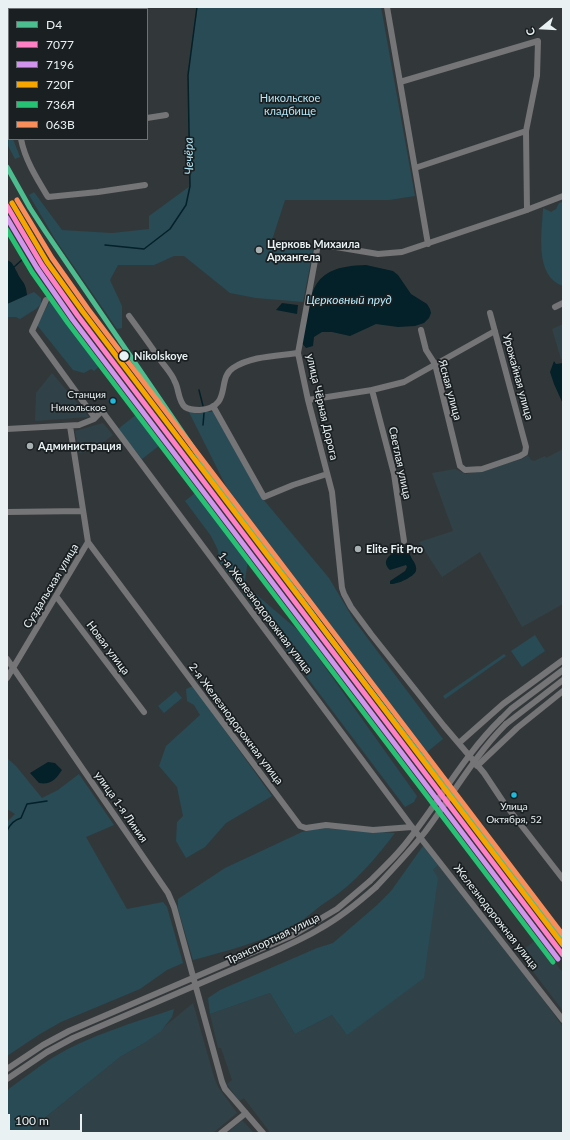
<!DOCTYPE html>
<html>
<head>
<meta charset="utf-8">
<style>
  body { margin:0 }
  #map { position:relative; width:570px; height:1140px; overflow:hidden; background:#32383a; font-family:Lato,sans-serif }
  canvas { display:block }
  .frame { position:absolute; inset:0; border:8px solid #e9f1f3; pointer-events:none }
  .legend { position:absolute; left:8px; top:8px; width:140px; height:132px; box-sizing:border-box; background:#1a1f21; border:1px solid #6d7375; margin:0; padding:5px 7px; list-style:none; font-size:12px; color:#e9f1f3 }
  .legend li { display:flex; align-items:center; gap:8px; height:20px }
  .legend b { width:20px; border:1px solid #6d7375 }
  .north { position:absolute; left:522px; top:8px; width:40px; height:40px; -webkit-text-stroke:3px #1a1f21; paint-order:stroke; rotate:252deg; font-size:11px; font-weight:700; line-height:16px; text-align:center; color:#e9f1f3 }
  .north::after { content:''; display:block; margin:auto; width:14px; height:18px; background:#e9f1f3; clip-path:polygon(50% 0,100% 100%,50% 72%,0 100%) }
  .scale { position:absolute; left:8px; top:1114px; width:74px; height:18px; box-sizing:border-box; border:2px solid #e9f1f3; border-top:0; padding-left:5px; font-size:12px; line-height:14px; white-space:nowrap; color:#e9f1f3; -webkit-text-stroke:3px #1a1f21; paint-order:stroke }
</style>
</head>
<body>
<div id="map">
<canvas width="570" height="1140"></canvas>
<div class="frame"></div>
<ul class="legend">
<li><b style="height:5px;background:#4bbd8f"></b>D4</li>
<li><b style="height:5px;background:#ff80c5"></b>7077</li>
<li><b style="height:5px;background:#d193ec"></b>7196</li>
<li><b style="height:5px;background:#f7a600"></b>720Г</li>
<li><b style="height:5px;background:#26c172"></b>736Я</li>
<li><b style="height:5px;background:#fa8e5a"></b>063В</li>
</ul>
<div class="north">С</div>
<div class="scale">100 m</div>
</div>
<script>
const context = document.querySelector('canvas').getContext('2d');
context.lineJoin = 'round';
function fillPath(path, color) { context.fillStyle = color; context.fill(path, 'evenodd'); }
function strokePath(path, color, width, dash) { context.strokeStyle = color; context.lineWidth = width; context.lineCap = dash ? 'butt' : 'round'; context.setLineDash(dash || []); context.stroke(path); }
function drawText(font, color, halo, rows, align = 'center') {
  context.font = font + ' Lato,sans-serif'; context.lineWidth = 3.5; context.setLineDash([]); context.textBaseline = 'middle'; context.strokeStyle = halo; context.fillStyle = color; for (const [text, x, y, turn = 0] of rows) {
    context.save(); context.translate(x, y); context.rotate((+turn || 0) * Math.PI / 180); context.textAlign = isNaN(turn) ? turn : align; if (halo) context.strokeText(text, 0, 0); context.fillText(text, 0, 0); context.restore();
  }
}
const built = new Path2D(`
  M563,324V359H561L552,329Z
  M52,373L89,417L35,421L36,393Z
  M103,423L113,435L92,451L79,453L75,431Z
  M563,449V604L522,627L480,552L442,577L419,542L453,531L432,473L455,469L466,474L522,459L528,455L531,460L534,461L545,456L546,458Z
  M438,865L530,981L563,1027V1133H268L269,1131L244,1098L239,1101L227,1084L232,1080L221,1048H218L210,1014L270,993L295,1034L332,1015L347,1035L433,870Z
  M537,939L563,973V1011L519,953Z
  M193,1003L214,1077L218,1087L237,1113L213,1133H26L120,1057L146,1042Z
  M242,1120L254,1133H227Z`);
const green = new Path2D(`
  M197,7H381L415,196L389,200H285L272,240L313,250L303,302L256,298L230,293L184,256H174L154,265H118L110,280L122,306V328L117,329L55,239L29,195L34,192L62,230L112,233L149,229V216L190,186L188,75Z
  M7,123L9,128V139H13L20,157L15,159L7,144Z
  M563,202V286C534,276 542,233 543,208L551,212L556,209L559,203Z
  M34,292L41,298V304L36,309L20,319L16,317H7V304Z
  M51,299L102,364L94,371L91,369L84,373L73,370L37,325Z
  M189,412H213L263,499L329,578L354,620L443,739L426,753L230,494Z
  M137,414L160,445L142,459L118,429Z
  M195,493L248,561L245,580L250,589L300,632L417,796L414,802L405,807L219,561L218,550L211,536L185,501Z
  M535,635L545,651L522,667L511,651Z
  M504,654L506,656L445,699L443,696Z
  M193,686L272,796L226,823L205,847L186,858L176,841L177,822L183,816L177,787L159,766L166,746L200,715L194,705L187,701L186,689Z
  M176,691L182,698L164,713L158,706Z
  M7,758L16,766L42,798L58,790L79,774L114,825L86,837L127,909L163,902L167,907L183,963L167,970L140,989L61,1022L40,1034L7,1056V822L15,814L7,809Z
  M320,828L395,833C378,855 361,876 339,893C333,898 325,902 319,907C309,915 300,923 289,928C258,943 226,951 193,960L178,909V899L225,868L302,832Z
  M423,846L438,865L433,870L438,878L424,978L347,1035L332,1015L295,1034L270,993L210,1014L208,998L220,990L317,948L333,943L377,905L391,891Z
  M174,1009L172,1017L161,1031L146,1042L120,1057L26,1133H7V1091L10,1088C24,1078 38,1067 52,1058C90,1035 133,1023 174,1009Z`);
const water = new Path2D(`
  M7,260C13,262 14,267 17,272C21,282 26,281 27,295L7,304Z
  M366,265L393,271L398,275L411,294L427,304L430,309L431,313L429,318L424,323L415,326L398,327L376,324L350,336L332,332H322L314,337L313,346L306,348L301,342C312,294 307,266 366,265Z
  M282,303L298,305L297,314L276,310Z
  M554,361L556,364L563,363V404L554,384L550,372Z
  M404,549C409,551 410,555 412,559C415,563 417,567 416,571C414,577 396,585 390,584V581L405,571L407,567L406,565L390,570C379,560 393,551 404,549Z
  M48,762L55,763L62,770C56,779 51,785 39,783L30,773Z`);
const stream = new Path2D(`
  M105,245L144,249L170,229L186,205L190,186L188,75L197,7
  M14,267L24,258
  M199,390L203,406
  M203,425L204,413
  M7,831C10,824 14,820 21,818L27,804L47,801`);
const minor = new Path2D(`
  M54,7V9
  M138,7V9
  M387,7L428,244
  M7,78L9,91
  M400,82L538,41L537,76L526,131L527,210
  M147,118L166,115
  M21,139C25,160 37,179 48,197L98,192L145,185
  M415,168L526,131
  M563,196L524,211L402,252L378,254L318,244L298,353L308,400L332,492L342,588L344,594L351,607L371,634L444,726L484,773L504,803L563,879
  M46,300L32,331L95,418
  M555,307L563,303
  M129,316C140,331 151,346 161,361C166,368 172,374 175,382C179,389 178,401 185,407C189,410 195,410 200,410C233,407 216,379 233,368C251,356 277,356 298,353
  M421,330L426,350L435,364L460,466L465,470L482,469L520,456L525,453L526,447L490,313
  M372,390L394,474L404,541
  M308,400L372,390L404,382L495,331
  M213,406L264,497L293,485L327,474
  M7,429L79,425L94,419L102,411L412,827L563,1020
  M7,512L83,511
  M88,542L300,826L306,828L326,825L373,830L412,827
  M56,596L144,712
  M7,659L168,893L174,907L222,1082L225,1089L263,1133
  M7,678L88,542L70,426
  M501,719L511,709L563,670
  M506,724L563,680
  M459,743L503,704L563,660
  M477,766L517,728L563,691
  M7,1069L43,1045L69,1031L293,935L337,909L370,881
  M7,1079L47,1052L73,1038L271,953C288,945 305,938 321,928C341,917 359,902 376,887
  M221,1133L246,1113`);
const minorBridge = new Path2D(`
  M370,881C381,870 392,860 402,848C437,806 462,757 501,719
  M376,887C393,869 410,851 425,832C452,796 474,756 506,724`);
const rail1 = new Path2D(`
  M7,167L30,208L45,231L228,499L330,638L563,940`);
const rail2 = new Path2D(`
  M7,206L42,265L78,316L563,955`);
const rail3 = new Path2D(`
  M7,218L37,268L73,320L558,959`);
const rail4 = new Path2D(`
  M12,203L47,262L83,312L563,945`);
const rail5 = new Path2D(`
  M7,230L32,272L68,323L553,962`);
const rail6 = new Path2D(`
  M17,200L52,258L88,309L563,935`);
const markers = [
  [259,250,4,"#a9b0b2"],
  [124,356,5.5,"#e9f1f3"],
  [113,401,3.5,"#20b9da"],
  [30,446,4,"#a9b0b2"],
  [358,549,4,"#a9b0b2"],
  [514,795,3.5,"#20b9da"]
];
const busNames = [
  ["Станция",106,395],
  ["Никольское",106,408],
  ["Улица",514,807,"center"],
  ["Октября, 52",514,820,"center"]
];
const parkNames = [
  ["Никольское",290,98],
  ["кладбище",290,111]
];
const poiNames = [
  ["Церковь Михаила",267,244],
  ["Архангела",267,257],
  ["Администрация",38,446],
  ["Elite Fit Pro",366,549]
];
const stopNames = [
  ["Nikolskoye",134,356]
];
const streetNames = [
  ["Урожайная улица",518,377,75],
  ["Ясная улица",450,390,75],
  ["улица Чёрная Дорога",322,407,77],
  ["Светлая улица",400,463,78],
  ["Суздальская улица",51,586,-59],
  ["1-я Железнодорожная улица",265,613,53],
  ["Новая улица",108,648,53],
  ["2-я Железнодорожная улица",236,724,53],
  ["улица 1-я Линия",121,807,55],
  ["Железнодорожная улица",496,917,52],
  ["Транспортная улица",273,939,-26]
];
const waterNames = [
  ["Чечёра",189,156,-91],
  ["Церковный пруд",349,300]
];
fillPath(built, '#304248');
fillPath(green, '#284b55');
fillPath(water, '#042028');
strokePath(stream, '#042028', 1.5);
strokePath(minor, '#757476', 6);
strokePath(minorBridge, '#757476', 6);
strokePath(rail1, '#4bbd8f', 5);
strokePath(rail2, '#ff80c5', 5);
strokePath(rail3, '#d193ec', 5);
strokePath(rail4, '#f7a600', 5);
strokePath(rail5, '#26c172', 5);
strokePath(rail6, '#fa8e5a', 5);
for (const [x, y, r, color] of markers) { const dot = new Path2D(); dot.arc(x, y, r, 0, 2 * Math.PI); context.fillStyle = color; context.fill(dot); strokePath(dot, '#1a1f21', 1.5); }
drawText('10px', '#e9f1f3', '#1a1f21', busNames, 'right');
drawText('11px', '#b3e6f7', '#1a1f21', parkNames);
drawText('bold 11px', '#e9f1f3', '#1a1f21', poiNames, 'left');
drawText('bold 11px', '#e9f1f3', '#1a1f21', stopNames, 'left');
drawText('11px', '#e9f1f3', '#1a1f21', streetNames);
drawText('italic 12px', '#b5e9f9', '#1a1f21', waterNames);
</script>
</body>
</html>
